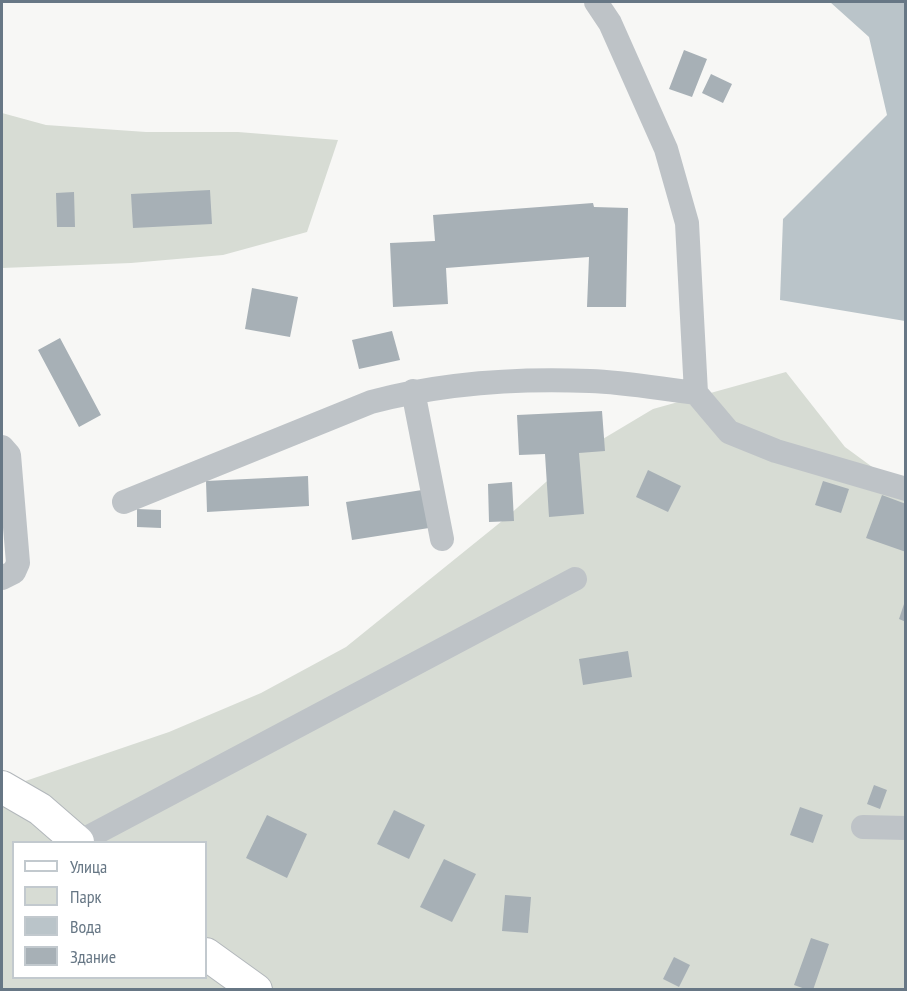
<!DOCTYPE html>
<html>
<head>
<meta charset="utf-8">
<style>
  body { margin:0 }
  #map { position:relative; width:907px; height:991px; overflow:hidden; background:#f7f7f5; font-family:"PT Sans Narrow",sans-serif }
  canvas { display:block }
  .frame { position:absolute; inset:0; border:3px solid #677785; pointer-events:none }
  .legend { position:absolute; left:12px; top:841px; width:195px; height:138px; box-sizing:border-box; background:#fff; border:2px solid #c2c9ce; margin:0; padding:8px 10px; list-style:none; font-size:18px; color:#677785 }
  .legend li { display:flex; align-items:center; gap:12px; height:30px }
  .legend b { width:30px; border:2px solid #c2c9ce }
</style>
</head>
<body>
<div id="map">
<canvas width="907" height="991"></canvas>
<div class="frame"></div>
<ul class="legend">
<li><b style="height:8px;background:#fff"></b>Улица</li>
<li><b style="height:16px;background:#d7dcd4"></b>Парк</li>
<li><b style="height:16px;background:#bac4c9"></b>Вода</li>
<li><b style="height:16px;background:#a7b0b6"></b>Здание</li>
</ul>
</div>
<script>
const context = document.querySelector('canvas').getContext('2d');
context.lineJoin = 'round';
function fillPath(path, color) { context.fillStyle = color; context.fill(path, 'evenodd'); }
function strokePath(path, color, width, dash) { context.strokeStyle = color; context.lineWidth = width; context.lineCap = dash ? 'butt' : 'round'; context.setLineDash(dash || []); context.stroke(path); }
const green = new Path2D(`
  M2,113L46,125L146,132H238L338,140L307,232L223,255L131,263L2,268Z
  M786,372L845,447L905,491V989H2V789L169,732L261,693L346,647L507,517L576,455L653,409ZM14,842H206V978H14Z`);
const water = new Path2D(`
  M830,2H905V321L780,300L783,219L887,115L869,37Z`);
const building = new Path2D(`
  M684,50L707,59L692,97L669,89Z
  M711,74L732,84L723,103L702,93Z
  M210,190L212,224L133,228L131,194Z
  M74,192L75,227H57L56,193Z
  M593,203L594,207L628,208L626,307H587L589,257L446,268L448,304L393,307L390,243L435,241L433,215Z
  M252,288L298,297L290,337L245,329Z
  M392,331L400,360L359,369L352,340Z
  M60,338L101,415L79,427L38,350Z
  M602,411L605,451L579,453L584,514L549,517L545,454L519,455L517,415Z
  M648,470L681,486L668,512L636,497Z
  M308,476L309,506L207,512L206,481Z
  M823,481L849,489L841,513L815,505Z
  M512,482L514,521L489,522L488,484Z
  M422,490L429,528L352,540L346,502Z
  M882,495L906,504V552L866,538Z
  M137,509L161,510V528L137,527Z
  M905,601H906V622L899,619Z
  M628,651L632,677L583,685L579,659Z
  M874,785L887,790L880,809L867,804Z
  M800,807L823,815L813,843L790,835Z
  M394,810L425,825L409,859L377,844Z
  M267,815L307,834L287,878L246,858Z
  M444,859L476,874L452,922L420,907Z
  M505,895L531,897L528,933L502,931Z
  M811,938L829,944L813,990H808L794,985Z
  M674,957L690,965L679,987L663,979Z`);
const minor = new Path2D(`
  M596,2L610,23L666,149L687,223L696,393L729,432L776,451L906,489
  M413,391L442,539
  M2,447L9,455L18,563L14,572L2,578
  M124,502L371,402C442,383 516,378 590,381C625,382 661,389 696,393
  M863,827L906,828
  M79,842L575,579`);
const major = new Path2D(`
  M2,787L40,809L78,842
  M206,954L256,990`);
fillPath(green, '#d7dcd4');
fillPath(water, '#bac4c9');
fillPath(building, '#a7b0b6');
strokePath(major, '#b2b7bb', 34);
strokePath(minor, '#bec3c7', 24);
strokePath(major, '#fff', 32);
</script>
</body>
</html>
